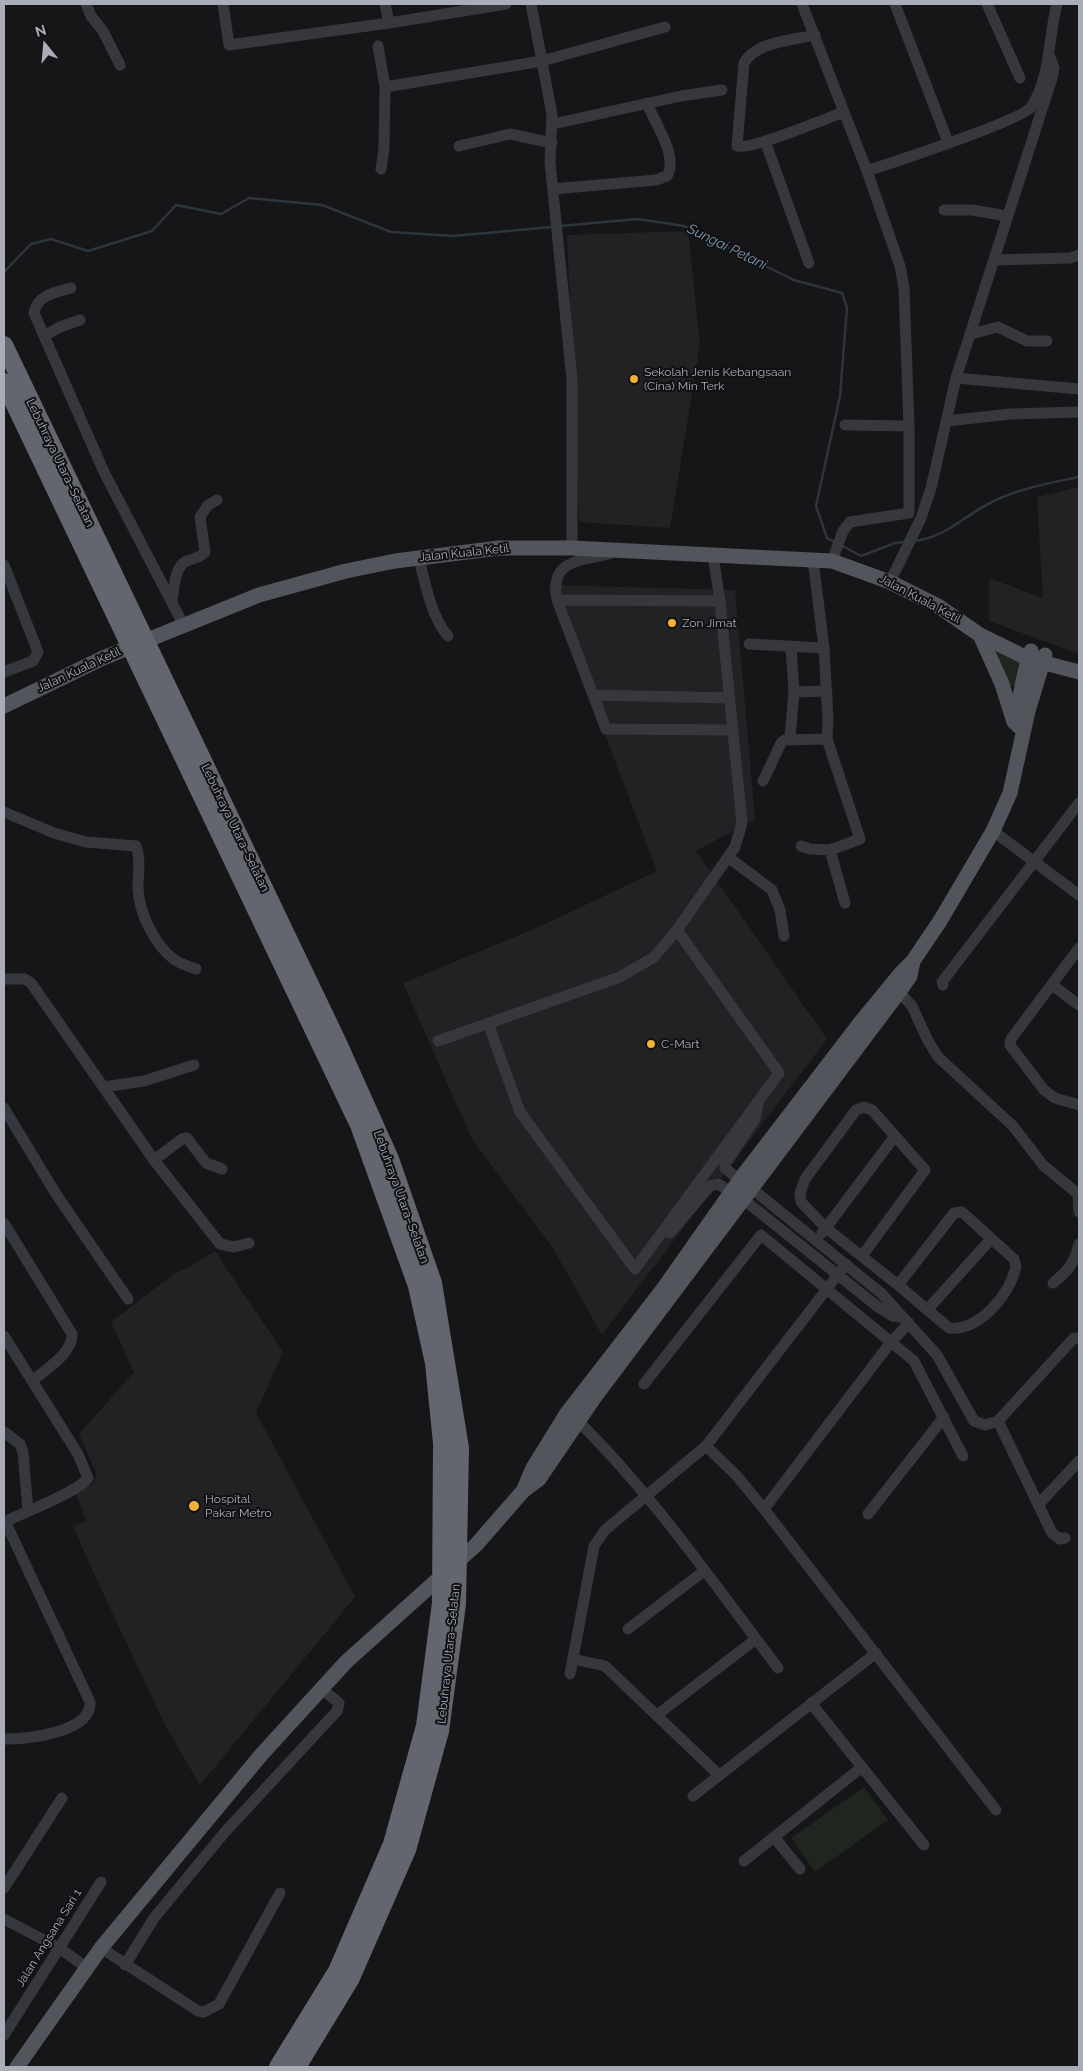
<!DOCTYPE html>
<html>
<head>
<meta charset="utf-8">
<style>
  body { margin:0 }
  #map { position:relative; width:1083px; height:2071px; overflow:hidden; background:#161618; font-family:Raleway,sans-serif }
  canvas { display:block }
  .frame { position:absolute; inset:0; border:5px solid #a8adb8; pointer-events:none }
  .north { position:absolute; left:20px; top:20px; width:50px; height:50px; -webkit-text-stroke:4px #111113; paint-order:stroke; rotate:343deg; font-size:14px; font-weight:700; line-height:20px; text-align:center; color:#a8adb8 }
  .north::after { content:''; display:block; margin:auto; width:18px; height:22px; background:#a8adb8; clip-path:polygon(50% 0,100% 100%,50% 72%,0 100%) }
</style>
</head>
<body>
<div id="map">
<canvas width="1083" height="2071"></canvas>
<div class="frame"></div>
<div class="north">N</div>
</div>
<script>
const context = document.querySelector('canvas').getContext('2d');
context.lineJoin = 'round';
function fillPath(path, color) { context.fillStyle = color; context.fill(path, 'evenodd'); }
function strokePath(path, color, width, dash) { context.strokeStyle = color; context.lineWidth = width; context.lineCap = dash ? 'butt' : 'round'; context.setLineDash(dash || []); context.stroke(path); }
function drawText(font, color, halo, rows, align = 'center') {
  context.font = font + ' Raleway,sans-serif'; context.lineWidth = 4; context.setLineDash([]); context.textBaseline = 'middle'; context.strokeStyle = halo; context.fillStyle = color; for (const [text, x, y, turn = 0] of rows) {
    context.save(); context.translate(x, y); context.rotate((+turn || 0) * Math.PI / 180); context.textAlign = isNaN(turn) ? turn : align; if (halo) context.strokeText(text, 0, 0); context.fillText(text, 0, 0); context.restore();
  }
}
const built = new Path2D(`
  M688,231L700,344L670,528L579,522L567,235Z
  M1079,487V654L989,621V578L1043,598L1037,497Z
  M548,585L735,590L755,819L696,851L827,1039L602,1335L553,1248L472,1139L403,983L541,926L657,871Z
  M215,1251L283,1352L256,1413L355,1597L200,1785L166,1727L89,1563L73,1526L86,1521L75,1491L93,1484L97,1475L79,1434L134,1372L111,1322L175,1273L189,1267Z`);
const green = new Path2D(`
  M988,646L1020,662L1017,680L1013,687L1006,683Z
  M864,1787L888,1820L815,1872L791,1838Z`);
const stream = new Path2D(`
  M560,226L638,219L684,226L794,280L842,293L847,308L840,396L816,506L827,538L836,543
  M4,272L31,244L51,239L88,251L152,231L176,205L221,214L249,198L322,205L391,232L453,236L552,227
  M915,541C947,537 966,514 994,501C1021,488 1050,483 1079,477
  M841,545L861,556L895,543L905,542`);
const minor = new Path2D(`
  M86,4L91,16L103,31L120,65
  M223,4L229,45L389,23L506,4
  M385,4L389,23
  M531,4L552,114L550,162L572,380V548
  M802,4L867,171L900,266L904,288L909,426V513L850,522L843,531L832,561
  M895,4L948,142
  M987,4L1020,78
  M815,35C793,40 755,42 744,63L737,146C749,151 827,118 844,112
  M378,46L385,87L542,61L665,27
  M553,124L681,96L722,90
  M765,141L809,263
  M459,146L510,134L552,143
  M381,169L384,148L385,87
  M867,171C891,163 1023,120 1031,107C1051,77 1048,37 1057,4
  M553,189L656,180L667,176C679,156 654,122 647,103
  M944,210H972L1007,216
  M994,260L1070,258L1079,255
  M71,288C56,292 37,295 34,313L104,472L183,624
  M971,334L998,327L1027,341H1047
  M44,336L60,327L80,320
  M956,378L1079,389
  M946,421L1011,414L1079,412
  M845,425L909,426
  M609,554C579,561 549,560 557,600L606,729L733,730
  M419,558C424,580 432,619 448,636
  M813,560L824,648L828,719L827,739L860,839L830,850
  M4,565L38,652L33,661L4,672
  M890,582L921,518L931,488L956,378L1052,78L1054,68L1049,54
  M557,600L720,601
  M172,602C174,590 174,566 187,561C194,558 200,558 205,552L200,517L208,505L217,500
  M749,644L824,648
  M791,647L794,692
  M593,695L730,698
  M790,738L794,692L827,691
  M763,781L781,743L785,740L827,739
  M4,812L54,833L86,842L136,846C141,859 138,874 138,888C139,913 155,946 175,960C181,964 190,967 196,969
  M993,831L1079,895
  M801,846L810,849L830,850L845,903
  M728,857L772,890L780,910L784,936
  M1079,948L1011,1039L1010,1045L1044,1090L1055,1098L1079,1105
  M4,979H25L31,983L154,1160L220,1244L234,1247L249,1243
  M943,985L942,982L1079,803
  M1052,985L1079,1005
  M899,992L912,1006L927,1039L938,1057L1013,1126L1043,1165L1078,1194L1079,1212
  M488,1023L520,1112L635,1269L779,1073L677,930
  M438,1041L620,977L654,957L677,930L735,847L742,823L720,601L713,555
  M103,1087L144,1081L194,1065
  M4,1108L56,1194L128,1299
  M154,1160L182,1139L187,1138L206,1163L222,1169
  M739,1180L725,1168V1164L755,1119L758,1104
  M751,1188L881,1293L937,1355L974,1421L985,1425L998,1421L1074,1338H1079
  M743,1199L878,1307L893,1316L900,1317
  M4,1223L72,1334C73,1353 45,1370 32,1381
  M670,1233L710,1186L718,1184L731,1192
  M822,1233L895,1136
  M862,1256L925,1170L872,1110L864,1107L856,1110L805,1179L800,1193L801,1202L826,1228L898,1285L954,1213L962,1212L1014,1259L1016,1267C1009,1295 980,1331 949,1328L898,1285
  M1053,1283C1067,1272 1075,1263 1079,1244
  M927,1310L991,1239
  M4,1336L78,1454L88,1478C80,1491 21,1514 4,1522
  M644,1384L761,1235L914,1361L963,1456
  M578,1421C653,1495 714,1584 778,1668
  M998,1421L1052,1533L1060,1539L1065,1538
  M4,1432L20,1444L23,1452L28,1511
  M706,1446L736,1475L764,1509L996,1810
  M1038,1505L1079,1461
  M764,1509L891,1342L909,1323
  M868,1514L944,1417
  M628,1629L704,1571
  M573,1659L605,1666L719,1775
  M570,1674L594,1546L605,1530L706,1446L846,1264
  M811,1703L924,1845
  M657,1715L756,1639
  M4,1739C26,1739 92,1733 90,1702L5,1521
  M693,1796L876,1653
  M774,1837L800,1869
  M744,1861L862,1767
  M4,1888L62,1798
  M4,1919L59,1948L86,1967
  M101,1948L198,2011L204,2012L219,2004L280,1893
  M125,1965L154,1918L225,1832L337,1711L339,1703L322,1689
  M4,2035L101,1882`);
const major = new Path2D(`
  M980,635L1002,684L1014,722
  M4,706L103,658L259,595L346,571L395,561L499,548H572L832,561L890,582L938,606L980,635L1029,659L1079,672
  M1018,726C1018,699 1023,676 1031,651
  M524,1489L533,1468L567,1413L663,1289L744,1174L860,1023L901,973L913,961L940,921L993,831L1010,793L1028,711L1045,655
  M17,2067L101,1948L261,1755L346,1662L476,1545L523,1491L539,1479L594,1398L899,992L910,976L913,961`);
const highway = new Path2D(`
  M4,345L337,1041L390,1159L433,1283L460,1448L457,1604L440,1731L407,1850L351,1978L297,2067
  M4,382L359,1125L417,1286L434,1363L442,1443L441,1603L425,1726L392,1844L337,1971L278,2067`);
const markers = [
  [634,379,5,"#f2b134"],
  [672,623,5,"#f2b134"],
  [651,1044,5,"#f2b134"],
  [194,1506,6,"#f2b134"]
];
const poiNames = [
  ["Sekolah Jenis Kebangsaan",644,372],
  ["(Cina) Min Terk",644,386],
  ["Zon Jimat",682,623],
  ["C-Mart",661,1044],
  ["Hospital",205,1499],
  ["Pakar Metro",205,1513]
];
const streetNames = [
  ["Lebuhraya Utara–Selatan",60,463,64],
  ["Jalan Kuala Ketil",464,553,-6],
  ["Jalan Kuala Ketil",920,599,28],
  ["Jalan Kuala Ketil",79,670,-25],
  ["Lebuhraya Utara–Selatan",235,828,64],
  ["Lebuhraya Utara–Selatan",401,1197,70],
  ["Lebuhraya Utara–Selatan",449,1654,-84],
  ["Jalan Angsana Sari 1",49,1938,-58]
];
const waterNames = [
  ["Sungai Petani",727,247,26]
];
fillPath(built, '#222225');
fillPath(green, '#1e261f');
strokePath(stream, '#2c353c', 2.5);
strokePath(minor, '#37383d', 11);
strokePath(major, '#53555c', 15);
strokePath(highway, '#63666e', 18);
for (const [x, y, r, color] of markers) { const dot = new Path2D(); dot.arc(x, y, r, 0, 2 * Math.PI); context.fillStyle = color; context.fill(dot); strokePath(dot, '#111113', 2); }
drawText('12px', '#a8adb8', '#111113', poiNames, 'left');
drawText('12px', '#a8adb8', '#111113', streetNames);
drawText('italic 14px', '#7f9bb3', '#111113', waterNames);
</script>
</body>
</html>
